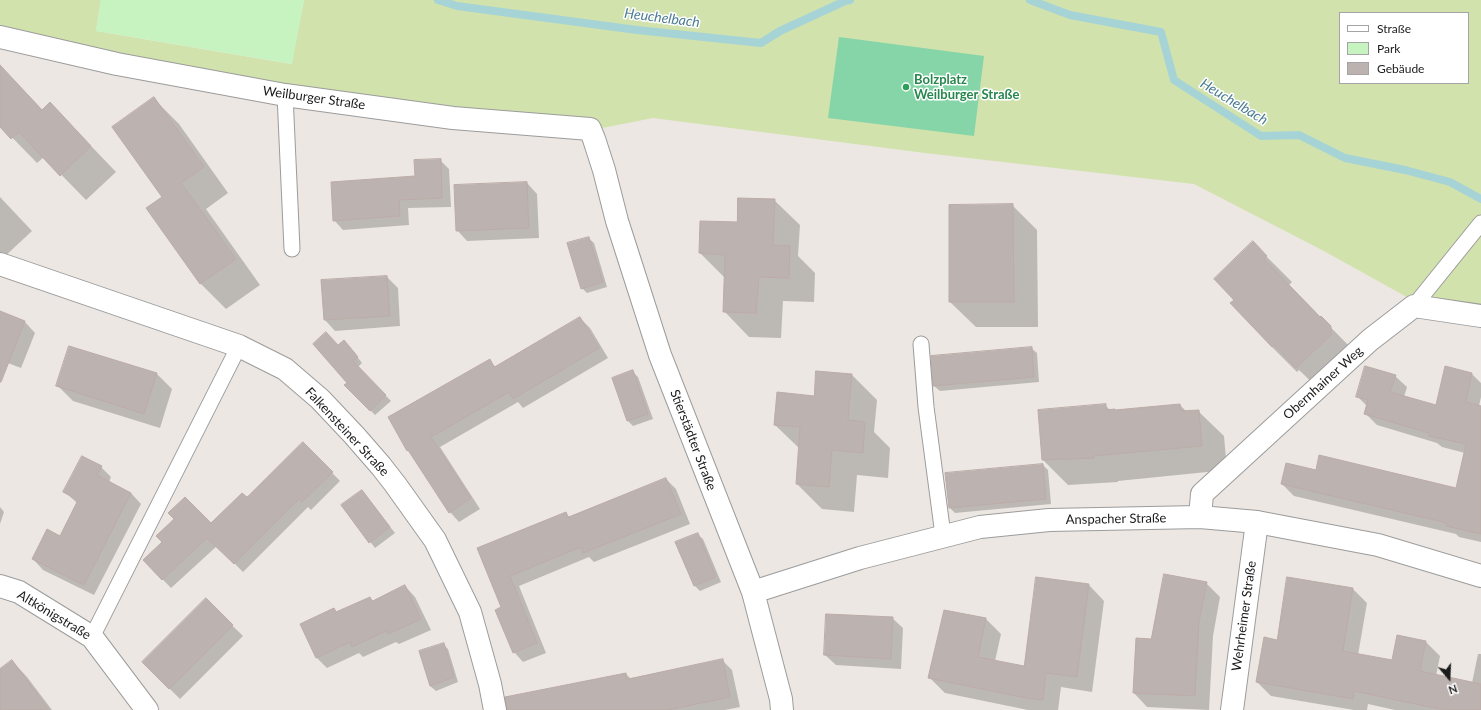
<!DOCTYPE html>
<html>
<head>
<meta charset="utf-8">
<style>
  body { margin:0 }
  #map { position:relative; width:1481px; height:710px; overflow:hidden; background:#ece7e2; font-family:Lato,sans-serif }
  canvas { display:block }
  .legend { position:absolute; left:1339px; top:12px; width:130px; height:72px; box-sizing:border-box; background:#fff; border:1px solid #a4a4a4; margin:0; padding:5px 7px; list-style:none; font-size:12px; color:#1b1b1b }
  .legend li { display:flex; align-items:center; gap:8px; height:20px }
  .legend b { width:20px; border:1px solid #a4a4a4 }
  .north { position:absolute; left:1429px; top:658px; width:40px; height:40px; -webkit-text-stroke:3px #fff; paint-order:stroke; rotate:161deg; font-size:11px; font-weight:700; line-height:16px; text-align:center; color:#1b1b1b }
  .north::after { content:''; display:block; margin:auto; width:14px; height:18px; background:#1b1b1b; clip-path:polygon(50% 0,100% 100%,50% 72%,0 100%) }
</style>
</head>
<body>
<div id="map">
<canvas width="1481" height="710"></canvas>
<ul class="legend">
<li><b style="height:5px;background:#fff"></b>Straße</li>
<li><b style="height:11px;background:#c7f3c1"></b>Park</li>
<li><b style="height:11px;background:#bcb2af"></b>Gebäude</li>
</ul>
<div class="north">N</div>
</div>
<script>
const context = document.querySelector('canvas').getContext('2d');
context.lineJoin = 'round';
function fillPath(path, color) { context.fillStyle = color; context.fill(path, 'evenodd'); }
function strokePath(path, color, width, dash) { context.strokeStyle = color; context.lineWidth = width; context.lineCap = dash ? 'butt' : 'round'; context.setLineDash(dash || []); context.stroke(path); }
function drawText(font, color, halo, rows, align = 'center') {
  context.font = font + ' Lato,sans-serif'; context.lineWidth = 3; context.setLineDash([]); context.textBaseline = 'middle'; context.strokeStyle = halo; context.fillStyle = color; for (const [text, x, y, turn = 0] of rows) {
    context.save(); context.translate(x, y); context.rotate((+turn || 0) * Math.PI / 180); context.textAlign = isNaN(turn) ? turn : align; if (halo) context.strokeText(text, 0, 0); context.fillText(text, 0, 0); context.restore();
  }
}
const grass = new Path2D(`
  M0,0H101L96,31L291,64L304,0H1481V313L1414,301L1322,250L1194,184L925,153L653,118L597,129L453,118L0,37ZM1340,13H1468V83H1340Z`);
const park = new Path2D(`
  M101,0H304L292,64L96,31Z`);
const pitch = new Path2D(`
  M839,37L984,56L974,136L828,118Z`);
const shadow = new Path2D(`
  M0,68H1L43,111L50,103L116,172L86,200L44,157L37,163L0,125Z
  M154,99L179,124L228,193L206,209L260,285L226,309L201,284L147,208L163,197Z
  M440,160L449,169L451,207L408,208L409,225L343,230L334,220L416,176Z
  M527,183L537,194L539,238L467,241L457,230Z
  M0,197L32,231L2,259L0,257Z
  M774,200L800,225L798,256L815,273L814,302L783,301L781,338L749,337L724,311L725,278L700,253L738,223Z
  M1012,205L1037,230L1038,327H976L950,302V206Z
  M588,238L594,243L607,287L587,293L582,288Z
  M1253,243L1292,282L1289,285L1356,353L1322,392L1299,370L1297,372L1272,347Z
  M387,277L398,288L400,326L335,331L325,320L322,281Z
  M0,312L25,322L35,333L21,368L0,360Z
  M580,318L590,328L608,358L523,408L518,402L440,447L480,509L459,522L450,512L411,454L408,450L489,361L496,367Z
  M338,346H349L362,363L358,367L391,401L375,415L346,385L348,383Z
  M1031,348L1037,353L1039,382L940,391L934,386L932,357Z
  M633,372L638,377L653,419L633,426L627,420Z
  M157,374L172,389L160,428L73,401L58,386Z
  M1472,374L1481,383V397L1479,406L1481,407V542L1459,537L1456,534L1294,496L1282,484L1316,472L1456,489L1465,453L1442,447L1437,443L1377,425L1365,413L1367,406L1357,396L1395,376L1407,387L1404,397L1437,406Z
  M852,375L877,400L874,432L890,448L888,478L857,475L854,512L822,509L797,484L800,449L775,425L815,397Z
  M1105,405L1110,410H1115L1116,411L1180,405L1187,412L1198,411L1224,436L1227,470L1118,481V482L1068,485L1043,460Z
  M303,443L340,481L311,510L308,507L243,572L217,546L171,588L144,560L211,525L247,499Z
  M1043,465L1048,470L1051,504L955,513L950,508L946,474Z
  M101,467L111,477L109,482L131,493L141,504L94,595L43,570L33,559L60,537L77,503L65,492Z
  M666,479L676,489L690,524L594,562L589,557L519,586L546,653L523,662L514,652L502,608L479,549L566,513L570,518Z
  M362,491L395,533L375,548L343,506Z
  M0,507L4,512L0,524Z
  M697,534L703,539L721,582L700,591L695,586L677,543Z
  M1288,578L1353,589L1367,603L1358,655L1393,661L1398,636L1426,642L1440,656L1436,676L1472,683L1478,654H1481V710H1395L1368,704L1367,710H1354L1271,696L1257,682L1277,641Z
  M1206,583L1220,597L1213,636L1209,710L1147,707L1134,693L1152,640Z
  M1089,585L1104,601L1092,692L1061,687L1058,710H1028L945,693L930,678L944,611L986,619L1001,634L995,661L1025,667Z
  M405,586L415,597L431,630L399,644L396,642L363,657L359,653L327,668L316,657L334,609L338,613L370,598L373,601Z
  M206,600L243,636L180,699L143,662Z
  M892,618L903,628L901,669L836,665L825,655Z
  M443,644L448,649L458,682L436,691L430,686Z
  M722,660L732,670L740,707L725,710H523L626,674L631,679Z
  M12,661L27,677L52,710H2L0,708V670Z`);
const stream = new Path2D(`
  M438,0L457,6L637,30L761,43L780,31L845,1L850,0
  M1030,0L1070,15L1161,32L1174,80L1261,136L1299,135L1345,158L1405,170L1450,182L1481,199`);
const building = new Path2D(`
  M0,65L42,110L50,102L91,146L60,176L19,132L11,139L0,127Z
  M154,97L204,167L181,183L236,259L200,284L146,208L162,197L112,127Z
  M441,159L442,198L399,200L400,216L333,221L331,182L415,176L414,160Z
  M527,182L529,228L456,231L454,185Z
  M738,198L775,199L773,245L790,246L789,278L759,277L756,313L723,312L725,255L699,253L700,221L737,222Z
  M1013,204L1014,302H949V205Z
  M589,237L603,282L581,289L567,243Z
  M1253,241L1267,256L1264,259L1320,317L1321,316L1331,326V335L1296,368L1274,345L1272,347L1230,303L1234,300L1214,279Z
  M387,276L390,316L324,320L321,280Z
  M0,311L25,321L1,382H0Z
  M580,317L599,348L513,399L509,392L431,437L471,498L449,513L408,450L407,451L388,417L490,359L494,367Z
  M326,332L338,345L344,340L358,357L353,361L386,395L370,411L344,385L347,383L313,344Z
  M69,346L157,373L144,414L56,386Z
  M1032,347L1034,377L933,386L931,356Z
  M1365,366L1396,375L1390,392L1436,405L1445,366L1472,373L1466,402L1481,406V534L1446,526L1447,523L1281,484L1286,463L1316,470L1319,455L1456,488L1466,444L1429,436V433L1364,414L1368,400L1356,397Z
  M633,370L648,414L627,421L612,378Z
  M816,371L852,374L848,420L865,422L863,453L832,450L829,487L796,484L800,427L774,425L777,392L814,396Z
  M1106,404V410L1115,409V410L1180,404L1181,411L1199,410L1202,446L1093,456L1094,458L1042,460L1038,410Z
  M303,442L333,472L302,502L299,499L234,564L207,538L162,580L143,560L162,542L156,536L174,519L168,513L185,497L211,523L242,493L247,497Z
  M82,456L102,466L97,475L131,493L84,585L32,559L47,529L60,536L78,500L63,492Z
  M1043,464L1046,499L949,508L945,473Z
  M666,478L681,514L583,553L581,547L510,576L537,643L513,653L495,610L501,607L477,548L566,512L568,517Z
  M362,490L390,527L369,543L341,505Z
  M698,533L716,577L694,586L675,542Z
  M1164,574L1207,582L1199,622L1195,696L1133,693L1136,638L1151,639Z
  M1036,577L1089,584L1077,677L1046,673L1043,700L1026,698L928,678L944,610L986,618L978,657L1024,666Z
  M1287,577L1353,588L1343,651L1392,660L1397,635L1426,641L1420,671L1481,684V710H1444L1354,691L1353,699L1256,682L1264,637L1277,640Z
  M405,585L421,619L388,634L386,631L352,647L350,642L316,658L300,624L334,608L336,612L370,597L372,601Z
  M206,598L233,625L169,689L142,662Z
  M826,614L893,617L891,659L824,655Z
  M444,643L454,677L430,686L419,651Z
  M723,659L730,697L668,710H507L505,697L626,673L627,679Z
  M12,660L49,710H0V669Z`);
const service = new Path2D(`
  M285,95L292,249
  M1414,306L1481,223
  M921,344L926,407L943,535
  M92,637L239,346`);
const minor = new Path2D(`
  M0,37L117,64L285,95L453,118L590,129L594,139L604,170L617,221L660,355L753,592L781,699L782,710
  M0,264L239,346L285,369L320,399L354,435L381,466L395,484L435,540L470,612L490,684L495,710
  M1200,517L1202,494L1370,340L1414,306L1481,316
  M0,586L19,592L92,637L147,710
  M753,592L860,558L980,527L1049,520L1200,517L1257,522L1378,545L1481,576
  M1232,710L1257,522`);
const markers = [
  [906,87,4,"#2e9e5b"]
];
const leisureNames = [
  ["Bolzplatz",914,80],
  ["Weilburger Straße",914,95]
];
const streetNames = [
  ["Weilburger Straße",314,98,8],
  ["Obernhainer Weg",1323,383,-42],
  ["Falkensteiner Straße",347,432,47],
  ["Stierstädter Straße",693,440,69],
  ["Anspacher Straße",1116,519,-1],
  ["Altkönigstraße",54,615,31],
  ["Wehrheimer Straße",1244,616,-82]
];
const waterNames = [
  ["Heuchelbach",662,18,7],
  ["Heuchelbach",1234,102,31]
];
fillPath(grass, '#d1e2ac');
fillPath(park, '#c7f3c1');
fillPath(pitch, '#86d5a8');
fillPath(shadow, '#0003');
strokePath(stream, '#a6d4d6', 8);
fillPath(building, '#bcb2af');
strokePath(building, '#bcaba6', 1);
strokePath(service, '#9c9c9c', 17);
strokePath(minor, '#9c9c9c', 24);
strokePath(service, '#fff', 15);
strokePath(minor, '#fff', 22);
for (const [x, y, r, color] of markers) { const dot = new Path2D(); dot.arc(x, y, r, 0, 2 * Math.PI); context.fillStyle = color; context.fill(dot); strokePath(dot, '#fff', 1.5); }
drawText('bold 13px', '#27864d', '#fff', leisureNames, 'left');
drawText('13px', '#1b1b1b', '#fff', streetNames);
drawText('italic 14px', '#4c7c93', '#fff', waterNames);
</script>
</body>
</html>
